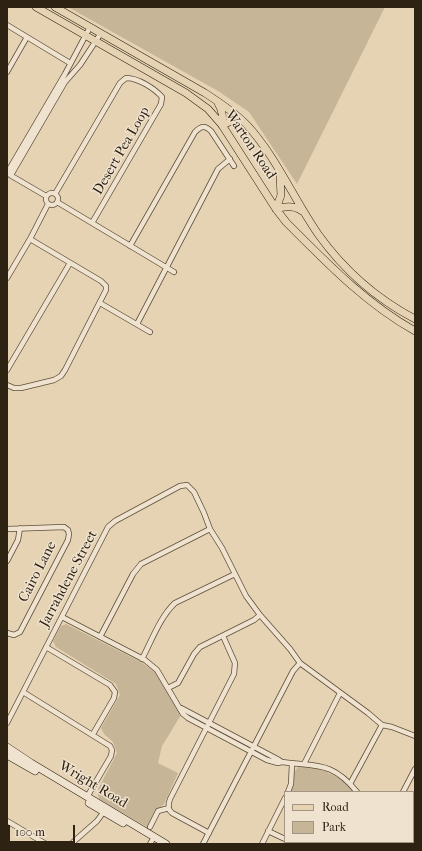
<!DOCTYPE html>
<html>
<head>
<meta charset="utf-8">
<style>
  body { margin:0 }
  #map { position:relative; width:422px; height:851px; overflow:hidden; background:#e6d3b3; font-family:"IM FELL French Canon",serif }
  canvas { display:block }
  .frame { position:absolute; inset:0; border:8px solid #2e2213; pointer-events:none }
  .legend { position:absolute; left:284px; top:791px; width:130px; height:52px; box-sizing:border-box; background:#efe2ce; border:1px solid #a29583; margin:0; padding:5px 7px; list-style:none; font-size:12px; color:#2e2213 }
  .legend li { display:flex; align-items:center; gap:8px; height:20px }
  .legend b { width:20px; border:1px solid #a29583 }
  .scale { position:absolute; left:8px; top:825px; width:67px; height:18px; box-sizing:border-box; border:2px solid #2e2213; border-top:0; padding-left:5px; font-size:12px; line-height:14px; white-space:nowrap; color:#2e2213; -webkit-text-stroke:3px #efe2ce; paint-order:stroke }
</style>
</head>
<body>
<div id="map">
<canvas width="422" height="851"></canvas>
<div class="frame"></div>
<ul class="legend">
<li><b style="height:5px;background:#e6d3b3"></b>Road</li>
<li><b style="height:11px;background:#c7b598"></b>Park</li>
</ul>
<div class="scale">100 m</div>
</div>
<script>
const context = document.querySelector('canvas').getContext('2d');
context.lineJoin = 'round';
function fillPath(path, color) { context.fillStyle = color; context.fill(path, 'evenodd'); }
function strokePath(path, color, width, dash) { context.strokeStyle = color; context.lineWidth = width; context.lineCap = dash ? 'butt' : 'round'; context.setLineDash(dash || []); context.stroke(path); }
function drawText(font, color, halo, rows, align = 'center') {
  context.font = font + ' "IM FELL French Canon",serif'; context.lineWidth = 3; context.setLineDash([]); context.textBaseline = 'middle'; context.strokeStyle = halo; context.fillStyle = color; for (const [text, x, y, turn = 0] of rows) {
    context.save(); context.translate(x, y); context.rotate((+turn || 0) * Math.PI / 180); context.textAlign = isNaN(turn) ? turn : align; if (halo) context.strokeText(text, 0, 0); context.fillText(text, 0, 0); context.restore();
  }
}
const green = new Path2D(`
  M68,7H385L297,184L249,112L218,91Z
  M66,624L141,662L156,673L181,715L162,746L158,763L178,773L164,804L154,813L147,827L99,799L97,791L117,753L113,742L104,734L101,728L120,695L116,684L56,647L53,641L61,626Z
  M300,766H308L326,770L328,773L341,778L355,792H291C294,783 291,771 300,766Z`);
const street = new Path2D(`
  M7,25L70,63
  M7,72L27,37
  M7,173L65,74L90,27
  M10,175L46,196
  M11,175L65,82L80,65L101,33
  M46 199a6 6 0 1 1 12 0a6 6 0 1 1-12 0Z
  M55,194L120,83L126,78C138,78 154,88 162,97L161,104L92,223
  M57,202L174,272
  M130,246L195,132C201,126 205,125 211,131L234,166
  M7,278L30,239L48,204
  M100,303L150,332
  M137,324L218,169L230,159
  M7,370L70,263
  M7,385L14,388H21L54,380L61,376L65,370L106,290V286L101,281L30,239
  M7,529L64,527L68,530L69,534L68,540L20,632L14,635L7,633
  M7,561L18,540L20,528
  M62,617L145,660L157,670L183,714L188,718L267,760L278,763L282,762C317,767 332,761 357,792
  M100,637L133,574L141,564L210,529
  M46,647L110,685L115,692L114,698L93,734
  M142,659C152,640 160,617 175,603L235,574
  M168,688L178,683L194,654L200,647L254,620L260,615
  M23,692L110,746L112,750L111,756L87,797
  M181,708L279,760L282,762
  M7,723L108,527L115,521L180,486L187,485L194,492L204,513L210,529L222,548L246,596L260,615L290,649L300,663L368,713L382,725L392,727L415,736
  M304,764L340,693
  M350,784L382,725
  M288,792L291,784L292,764
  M403,792L415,769
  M7,821L46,844
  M150,827L158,811L169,808
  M268,831L285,839
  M413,832L415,833
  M209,833L172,813C167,809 168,804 170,799L234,674L235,663L223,636
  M413,839L415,840
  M290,842L294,844
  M360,842L364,844
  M71,844L97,821L105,810
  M150,844L154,837
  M203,844L293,671L300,663
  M262,844L285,798
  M319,844L320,842
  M376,844L377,842`);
const secondary = new Path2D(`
  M7,747L31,763L166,844
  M7,755L35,771
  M89,803L123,823`);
const primary = new Path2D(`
  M36,7L186,93L208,109L222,125L276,209L286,222C326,262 365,303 415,331
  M55,7L205,93C219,102 234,112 246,124C276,156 293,198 318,234C343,269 377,299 415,319
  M218,103C222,110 224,116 222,125
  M222,125L234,120L242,121
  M276,209L281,195L280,177
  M276,209C285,206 294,205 302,211`);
const streetNames = [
  ["Warton Road",250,145,56],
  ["Desert Pea Loop",122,151,-60],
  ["Cairo Lane",38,572,-63],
  ["Jarrahdene Street",69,579,-62],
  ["Wright Road",93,785,31]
];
fillPath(green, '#c7b598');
strokePath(street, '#5c4e3b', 6);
strokePath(secondary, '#2e2213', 8);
strokePath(primary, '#2e2213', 8);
strokePath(street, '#efe2ce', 4.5);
strokePath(secondary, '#efe2ce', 7);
strokePath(primary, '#e6d3b3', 7);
drawText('14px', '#2e2213', '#efe2ce', streetNames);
</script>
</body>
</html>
